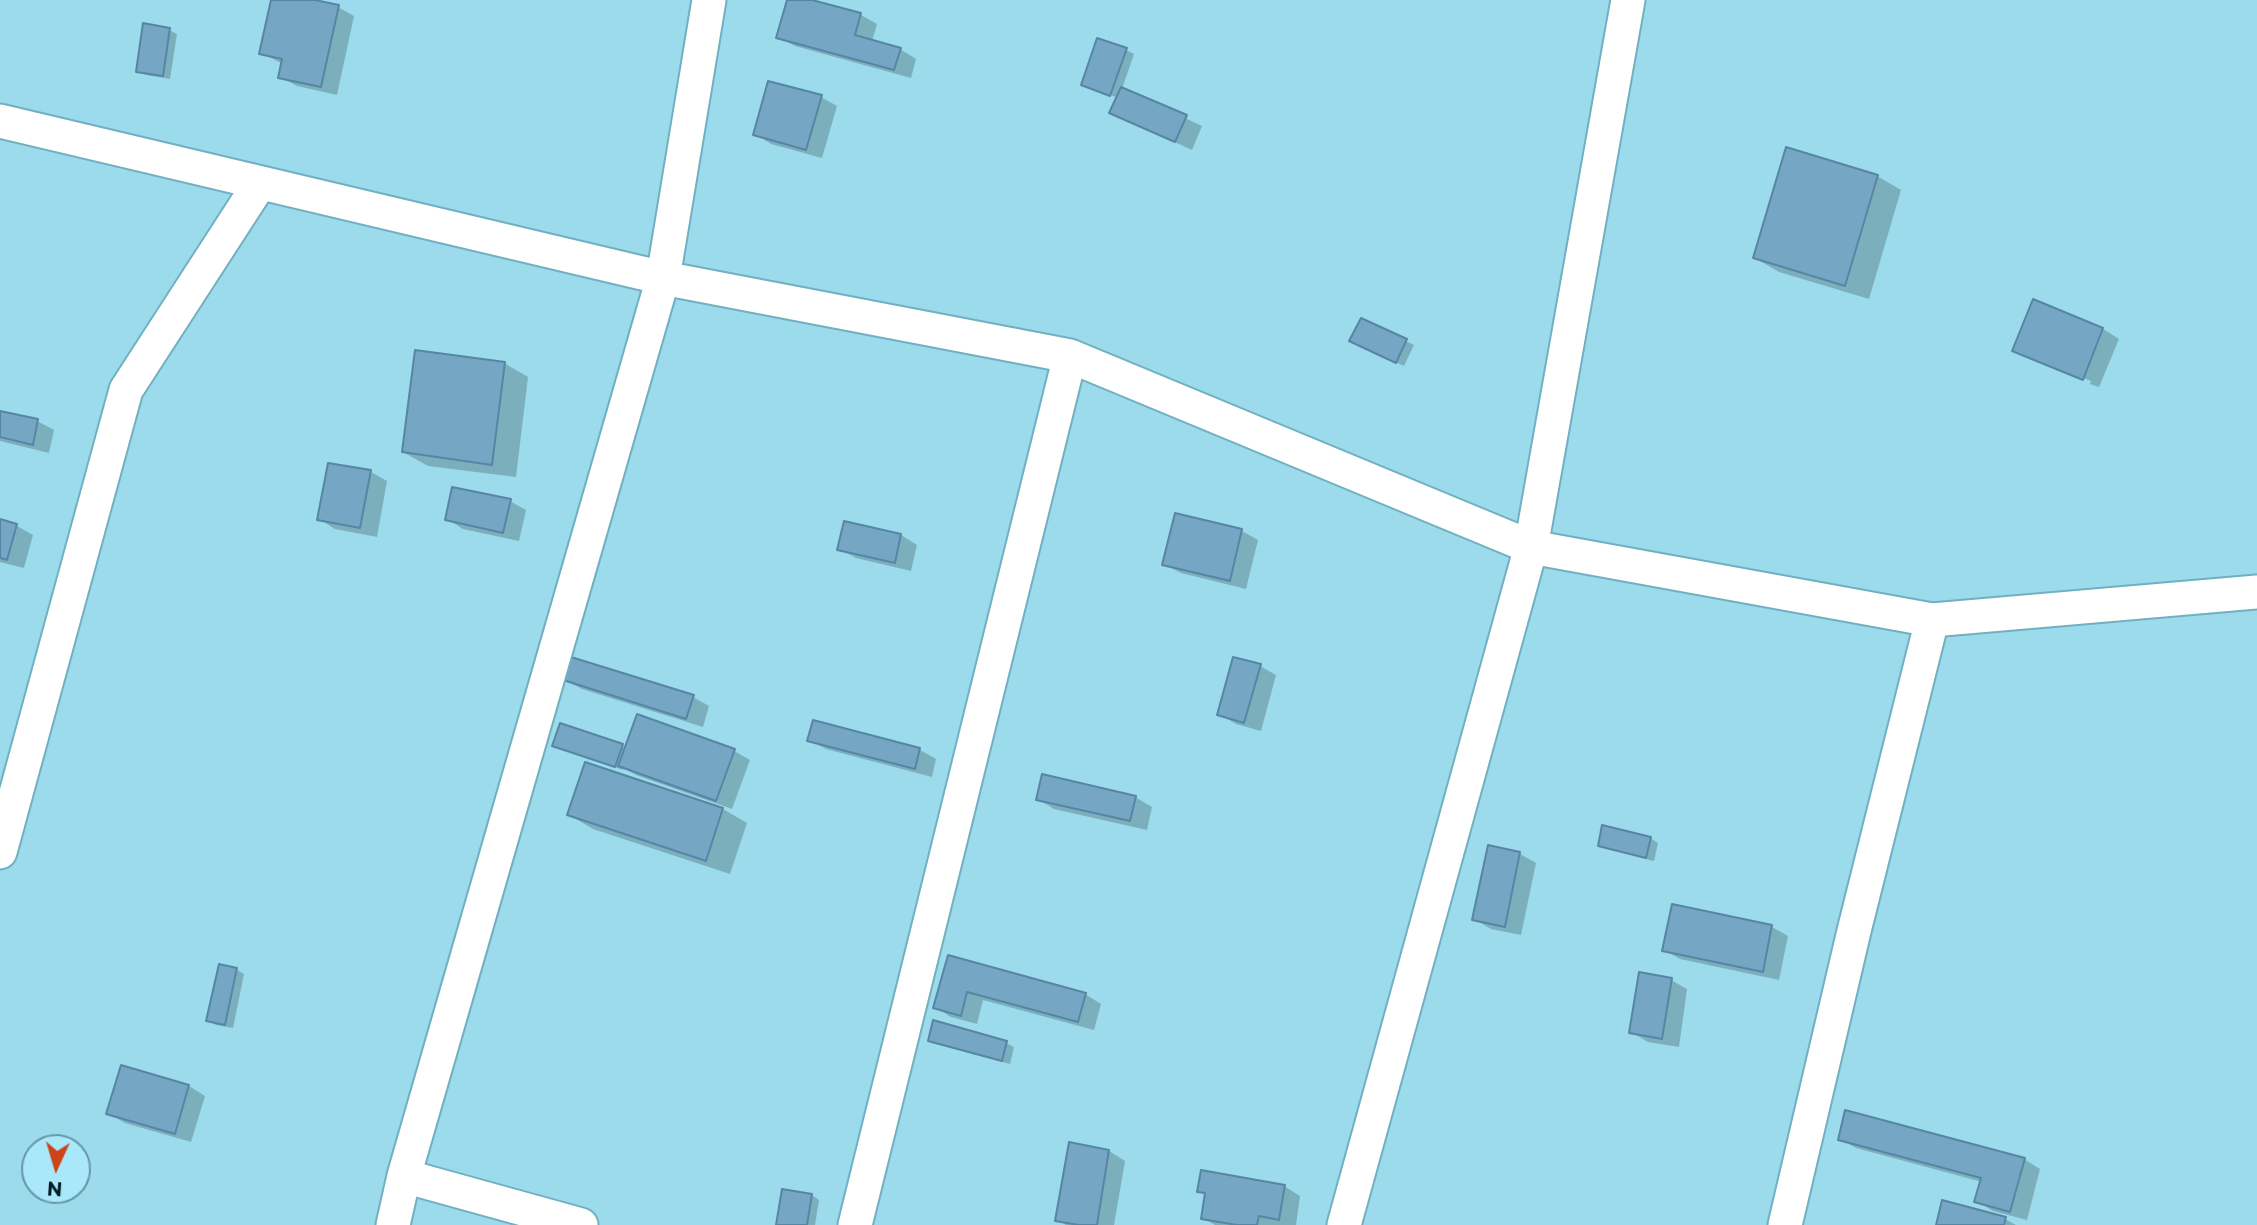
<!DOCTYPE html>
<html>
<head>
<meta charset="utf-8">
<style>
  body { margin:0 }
  #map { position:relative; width:2257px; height:1225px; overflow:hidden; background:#9bdbec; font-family:Montserrat,sans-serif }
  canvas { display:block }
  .north { position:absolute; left:21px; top:1134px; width:70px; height:70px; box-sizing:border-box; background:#a8e8fa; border:2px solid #6696a4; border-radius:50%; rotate:184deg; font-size:19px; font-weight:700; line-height:28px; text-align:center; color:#021c22 }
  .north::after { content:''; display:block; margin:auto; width:24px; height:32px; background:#cc4419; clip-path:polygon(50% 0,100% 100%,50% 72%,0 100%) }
</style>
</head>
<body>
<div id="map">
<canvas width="2257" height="1225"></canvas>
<div class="north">N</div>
</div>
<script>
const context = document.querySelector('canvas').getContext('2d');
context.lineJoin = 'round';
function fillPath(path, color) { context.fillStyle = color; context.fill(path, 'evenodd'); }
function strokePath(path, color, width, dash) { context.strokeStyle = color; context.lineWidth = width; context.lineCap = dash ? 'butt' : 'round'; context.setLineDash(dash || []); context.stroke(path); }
const shadow = new Path2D(`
  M273,0H307L338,7L354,16L337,95L297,86L280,77L283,64L261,53Z
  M788,0H806L861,15L877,24L872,41L900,49L916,59L911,78L795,46L778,37Z
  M169,30L177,34L170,79L146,75L138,71Z
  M1126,50L1134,54L1122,89L1202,126L1192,150L1111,113L1118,98L1083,84Z
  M821,97L837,106L822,158L771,144L755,134Z
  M1877,176L1901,190L1869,299L1779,272L1755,258Z
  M2034,301L2103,329L2119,339L2099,387L2090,384L2091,381L2029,356V359L2014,350Z
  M1361,320L1414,345L1404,366L1359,345Z
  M504,363L528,377L516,477L428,466L403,452Z
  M0,412L37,421L54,430L49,453L0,441Z
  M330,465L371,472L387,481L377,537L335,529L319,519Z
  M510,501L526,510L519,541L463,529L447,519Z
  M1176,515L1242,531L1258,540L1246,589L1181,573L1164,564Z
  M0,521L17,526L33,535L24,568L0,562Z
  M845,523L901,535L917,545L911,571L856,558L839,549Z
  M1260,666L1276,675L1261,731L1236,724L1219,714Z
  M565,680L693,697L709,706L703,727L582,689Z
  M814,723L920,750L936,759L932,777L826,749L809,740Z
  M622,745L626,748L734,751L750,760L732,809L636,775L624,768L623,770L554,746Z
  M1135,797L1152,807L1147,830L1054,809L1038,799Z
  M723,809L747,823L730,874L593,829L569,815Z
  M1650,838L1658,843L1654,861L1607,849L1600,845Z
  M1520,854L1536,863L1521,935L1491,929L1474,919Z
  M1673,906L1772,927L1788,936L1779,980L1680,959L1664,950Z
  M949,958L1085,994L1101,1004L1094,1030L983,1000L977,1024L951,1017L935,1007Z
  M237,970L244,974L233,1028L216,1025L208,1020Z
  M1671,980L1687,989L1679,1047L1648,1042L1631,1032Z
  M930,1040L1006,1043L1014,1047L1010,1064L937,1044Z
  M189,1086L205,1096L191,1142L125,1123L108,1113Z
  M1840,1139L2024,1159L2040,1169L2027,1220L1993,1211L1976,1201L1982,1182L1856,1148Z
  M1109,1151L1125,1161L1114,1225H1066L1057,1220Z
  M1284,1186L1300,1196L1296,1225H1215L1203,1218L1206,1195L1199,1191Z
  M812,1195L819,1200L815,1225H778Z
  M2005,1219L2016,1225H1938Z`);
const building = new Path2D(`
  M271,0H315L339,5L321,87L278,78L282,59L259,54Z
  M787,0H812L861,13L855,35L901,48L894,70L776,38Z
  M143,23L170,28L163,76L136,72Z
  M1097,38L1127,48L1110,96L1081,85Z
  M768,81L822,95L806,150L753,135Z
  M1121,87L1187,115L1175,142L1109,113Z
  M1786,147L1878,175L1845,286L1753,258Z
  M2033,299L2103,328L2083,380L2012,351Z
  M1361,318L1407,339L1396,363L1349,341Z
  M415,350L505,362L492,465L402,452Z
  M0,411L38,419L33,445L0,437Z
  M328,463L371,470L360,528L317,520Z
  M452,487L511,499L503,533L445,520Z
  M1175,513L1242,529L1230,581L1162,565Z
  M0,519L17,524L7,560L0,558Z
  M844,521L901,534L895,563L837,550Z
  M571,657L694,695L686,719L563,680Z
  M1233,657L1261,664L1244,723L1217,715Z
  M637,714L735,749L716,801L618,766Z
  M813,720L920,748L915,769L807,741Z
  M560,723L623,744L615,767L552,746Z
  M585,762L723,808L706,861L567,815Z
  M1042,774L1136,796L1130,821L1036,800Z
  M1602,825L1651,837L1646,858L1598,846Z
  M1488,845L1520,852L1505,927L1472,920Z
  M1672,904L1772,925L1763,972L1662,951Z
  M948,955L1086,993L1078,1022L967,992L961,1016L933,1008Z
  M219,964L237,968L225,1025L206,1021Z
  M1639,972L1672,978L1662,1039L1629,1033Z
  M933,1020L1007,1041L1002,1061L928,1041Z
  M121,1065L189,1085L175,1134L106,1114Z
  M1845,1110L2025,1158L2010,1212L1974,1202L1981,1178L1838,1140Z
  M1069,1142L1109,1150L1097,1225H1079L1055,1221Z
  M1201,1170L1285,1185L1279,1220L1259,1216L1257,1225H1237L1201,1219L1205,1193L1197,1192Z
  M782,1189L812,1194L807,1225H776Z
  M1942,1200L2006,1217L2004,1225H1936Z`);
const street = new Path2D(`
  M1628,0L1531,547L1932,620L2257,592
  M0,121L663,278L1070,356L1531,547L1344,1225
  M0,852L126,390L260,183
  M404,1176L581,1225
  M393,1225L404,1176L663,278L709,0
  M855,1225L1070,356
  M1785,1225L1854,931L1932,620`);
fillPath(shadow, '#0003');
fillPath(building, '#75a6c4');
strokePath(building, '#5786a4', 2);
strokePath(street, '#71b0c0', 37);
strokePath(street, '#fff', 33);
</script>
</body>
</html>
